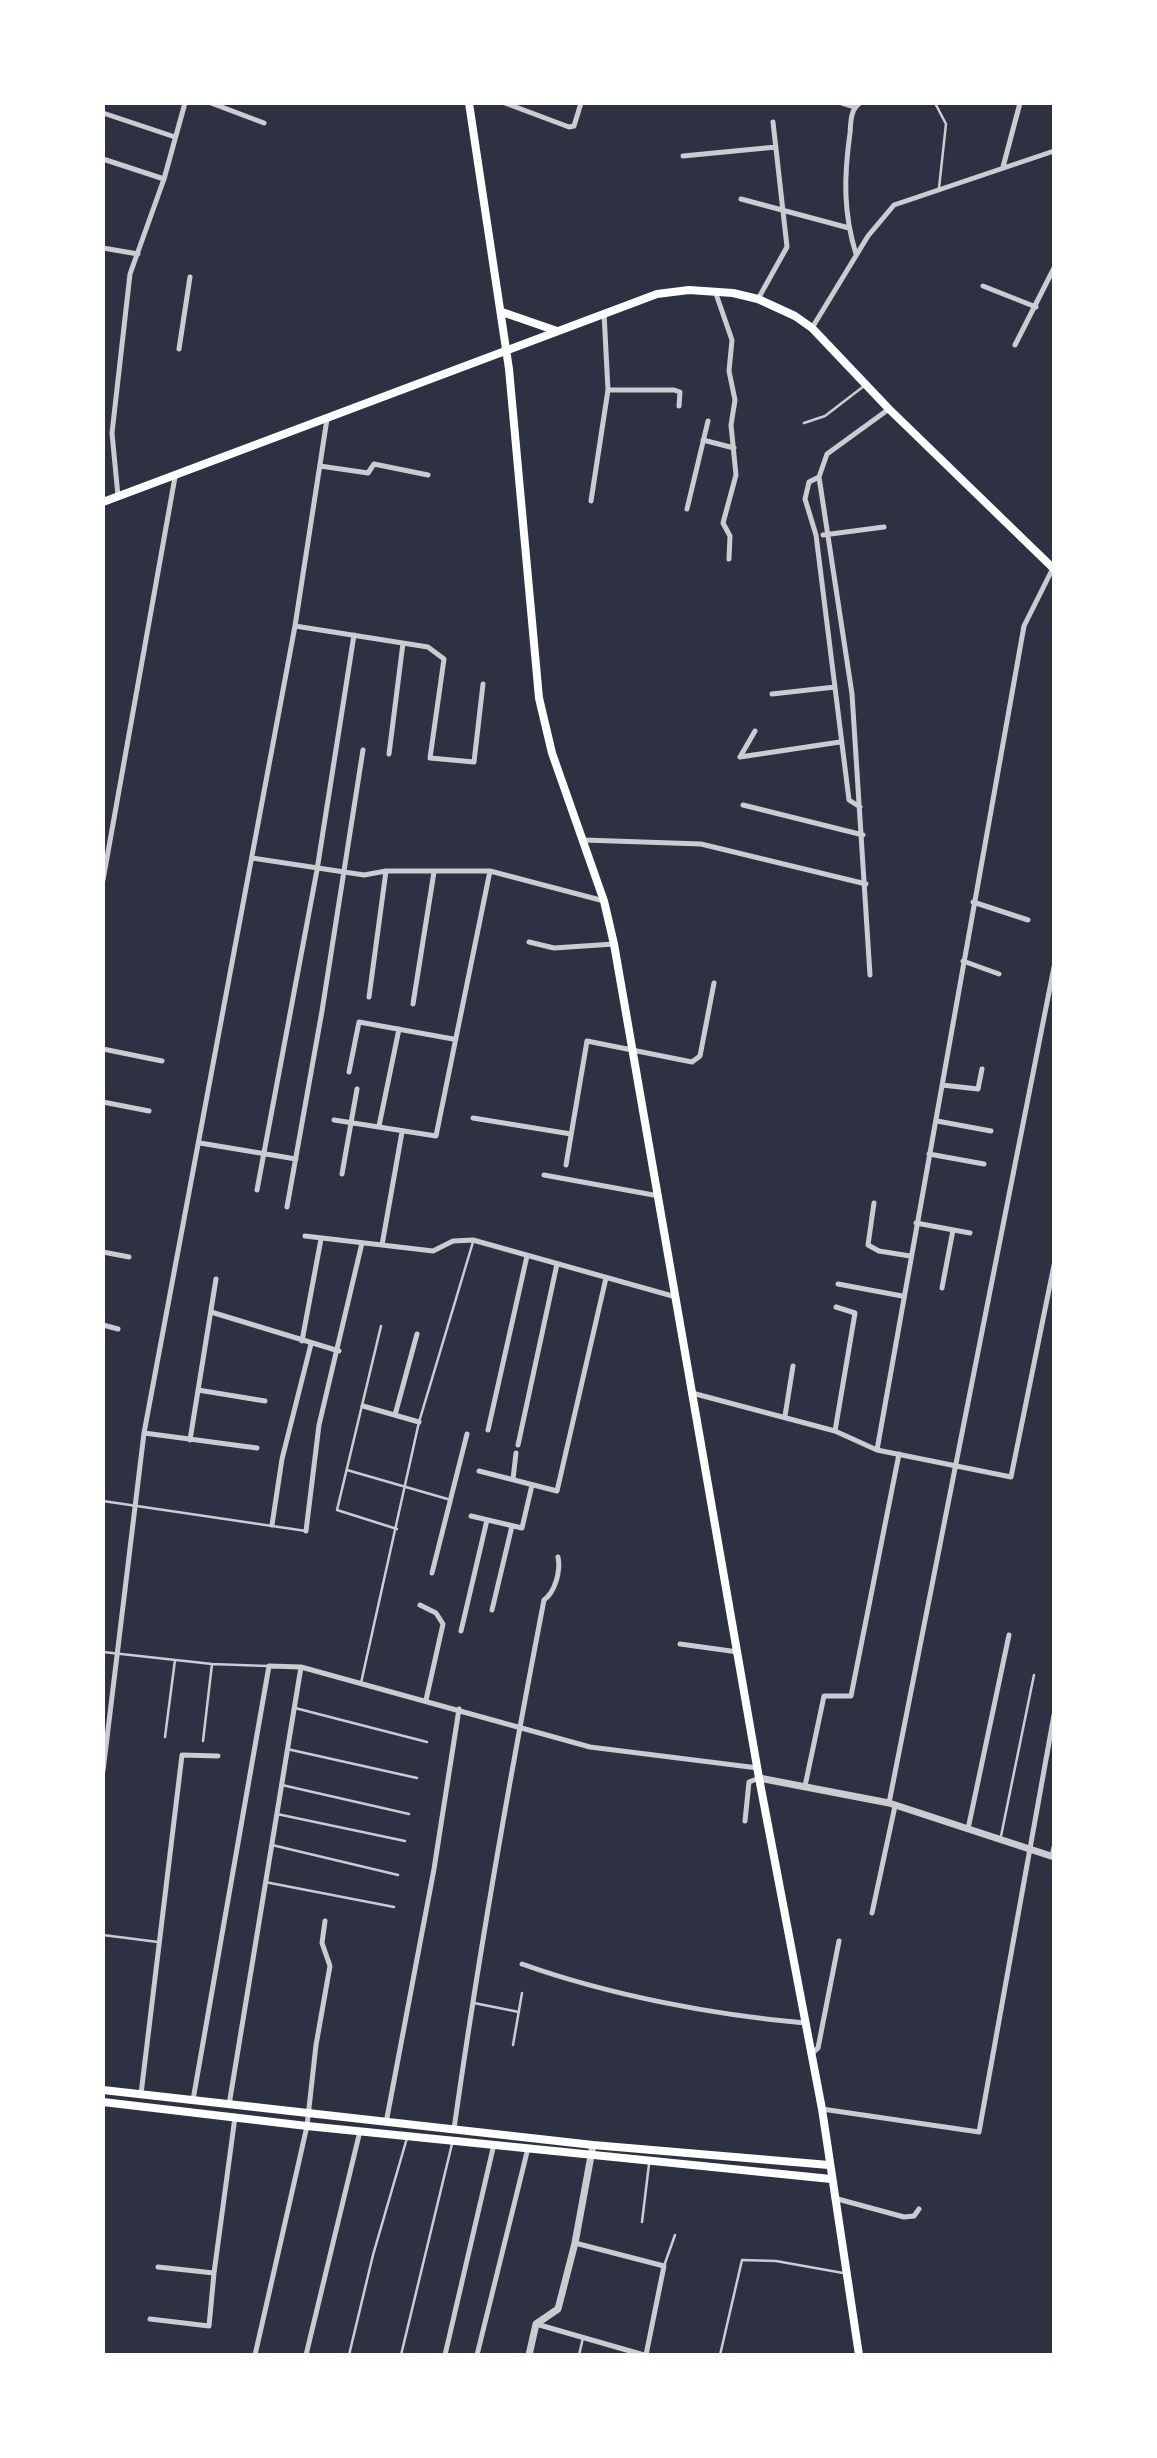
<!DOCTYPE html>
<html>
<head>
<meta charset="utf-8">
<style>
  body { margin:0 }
  #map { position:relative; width:1157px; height:2458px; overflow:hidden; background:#2d3142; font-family:Inter,sans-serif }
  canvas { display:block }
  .frame { position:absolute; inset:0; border:105px solid #fff; pointer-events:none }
</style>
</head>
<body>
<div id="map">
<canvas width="1157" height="2458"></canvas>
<div class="frame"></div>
</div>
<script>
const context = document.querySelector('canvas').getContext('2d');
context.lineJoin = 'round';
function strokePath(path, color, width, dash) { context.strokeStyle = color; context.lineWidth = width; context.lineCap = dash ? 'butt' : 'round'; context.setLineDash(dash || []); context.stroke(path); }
const service = new Path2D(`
  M935,103L946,124L939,188
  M804,423L825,416L864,386
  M381,1326L337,1510L397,1529
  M347,1470L451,1500
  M103,1501L306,1531
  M103,1652L212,1664L267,1666
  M361,1683L419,1422L473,1242
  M295,1708L427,1742
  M165,1737L175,1660
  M203,1741L212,1664
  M287,1749L417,1778
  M282,1785L409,1814
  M277,1814L405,1841
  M1001,1836L1034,1675
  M272,1845L398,1875
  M265,1882L394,1907
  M103,1935L158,1942
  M474,2003L519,2012
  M513,2045L522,1993
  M642,2222L649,2164
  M664,2266L675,2235
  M349,2355L373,2255L407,2138
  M401,2355L452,2144
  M579,2355L583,2338
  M720,2355L742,2260L776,2261L843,2273`);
const minor = new Path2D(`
  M211,103L264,123
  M505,103L569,127L574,126L581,103
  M842,103L855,107
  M103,113L175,137
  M683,156L776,147
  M103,159L164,179
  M1003,167L1020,103
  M741,199L849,228
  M103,248L138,254
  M856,254C843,212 844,176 850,133C851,122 850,110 860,103
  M983,286L1036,307
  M715,291L732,340L729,371L735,400L731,425L736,475L723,523L730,536L729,559
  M758,299L787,247L773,122
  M812,328L868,236L894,205L1054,151
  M1015,345L1054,268
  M179,349L190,277
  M608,390H674L680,392L679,406
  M703,440L734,448
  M320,466L368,473L374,464L428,475
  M819,477L809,482L805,499L816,535L849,800L860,807
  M118,496L112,433L130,274L164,179L185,103
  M591,501L608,390L604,313
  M687,509L708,421
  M823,535L884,527
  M295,626L428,647L444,659L430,758L474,762L483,684
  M772,694L835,687
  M755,731L740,757L840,742
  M389,754L403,643
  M743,805L863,835
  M584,840L701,844L866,884
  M252,858L364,875L386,871H490
  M103,880L175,477
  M973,902L1028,920
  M529,942L554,948L614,944
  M963,961L999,974
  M870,975L852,694L819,477L827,454L889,409
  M369,997L386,871
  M413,1004L434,872
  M103,1049L162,1061
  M349,1072L359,1022L453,1039
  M942,1085L978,1089L982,1069
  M103,1102L149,1111
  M473,1118L571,1134
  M334,1120L436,1136L490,871L604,901
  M937,1121L991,1131
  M379,1126L399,1029
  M200,1143L296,1159
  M929,1154L984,1164
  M566,1165L587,1041L692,1062L700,1056L714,983
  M342,1174L357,1089
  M544,1175L659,1196
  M257,1190L317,870L354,635
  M874,1203L868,1245L879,1251L910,1256
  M287,1207L322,1011L363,750
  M916,1223L970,1233
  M305,1236L433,1251L453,1241L473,1240L676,1297
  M382,1245L402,1132
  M103,1252L129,1257
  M838,1284L902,1296
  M942,1288L953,1230
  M211,1312L339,1351
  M103,1325L118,1329
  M302,1341L321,1239
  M198,1390L265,1401
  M692,1393L835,1431L877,1450L1011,1477L1054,1265
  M363,1406L419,1422
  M395,1415L417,1334
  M785,1416L793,1366
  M488,1430L527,1256
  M835,1431L855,1313L836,1307
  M144,1433L257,1448
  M190,1440L216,1279
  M518,1445L557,1264
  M877,1450L1024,626L1053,568
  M479,1471L557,1491L606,1278
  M513,1479L516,1453
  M471,1516L522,1528L532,1485
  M272,1525L282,1459L311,1344
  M306,1531L319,1425L362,1243
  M432,1573L467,1434
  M420,1605L436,1613L443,1624L426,1700
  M492,1610L512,1526
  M461,1631L487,1520
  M680,1644L738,1652
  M103,1771L144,1433L295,626L327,419
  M805,1786L824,1696H851L899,1454
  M889,1803L1054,967
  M745,1821L749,1782L759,1778
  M968,1829L1009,1635
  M1052,1856L1054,1847
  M872,1913L895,1806
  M522,1964C609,1995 713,2015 805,2023
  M811,2054L818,2048L839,1941
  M141,2094L182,1755L218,1756
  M193,2100L269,1666L301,1667L590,1747L758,1768
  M229,2105L301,1667
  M822,2109L979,2132L1054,1715
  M386,2123L434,1869L459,1709
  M454,2129C479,1952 510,1776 544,1600C555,1592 561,1571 558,1557
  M834,2198L904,2217L914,2216L919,2209
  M575,2243L664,2266L646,2355
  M158,2267L214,2273L235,2117
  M150,2319L209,2326L214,2273
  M536,2324L644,2355
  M255,2355L307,2126L316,2045L330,1966L322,1943L325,1921
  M306,2355L360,2131
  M445,2355L494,2144
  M477,2355L528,2148`);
const tertiary = new Path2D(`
  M759,1778L889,1803L1054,1857
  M529,2355L536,2324L558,2309L575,2243L593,2145`);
const secondary = new Path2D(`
  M469,103L509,369L539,698L552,753L604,901L614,944L759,1778L822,2109L859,2355
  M502,312L557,331
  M103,502L657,294L689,290L733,293L758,299L795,316L812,328L889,409L1054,569
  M103,2090L593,2145L829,2165
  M103,2102L307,2126L831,2179`);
strokePath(service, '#caccd0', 2.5);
strokePath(minor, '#caccd0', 5);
strokePath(tertiary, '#caccd0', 7);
strokePath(secondary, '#fff', 8);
</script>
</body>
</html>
